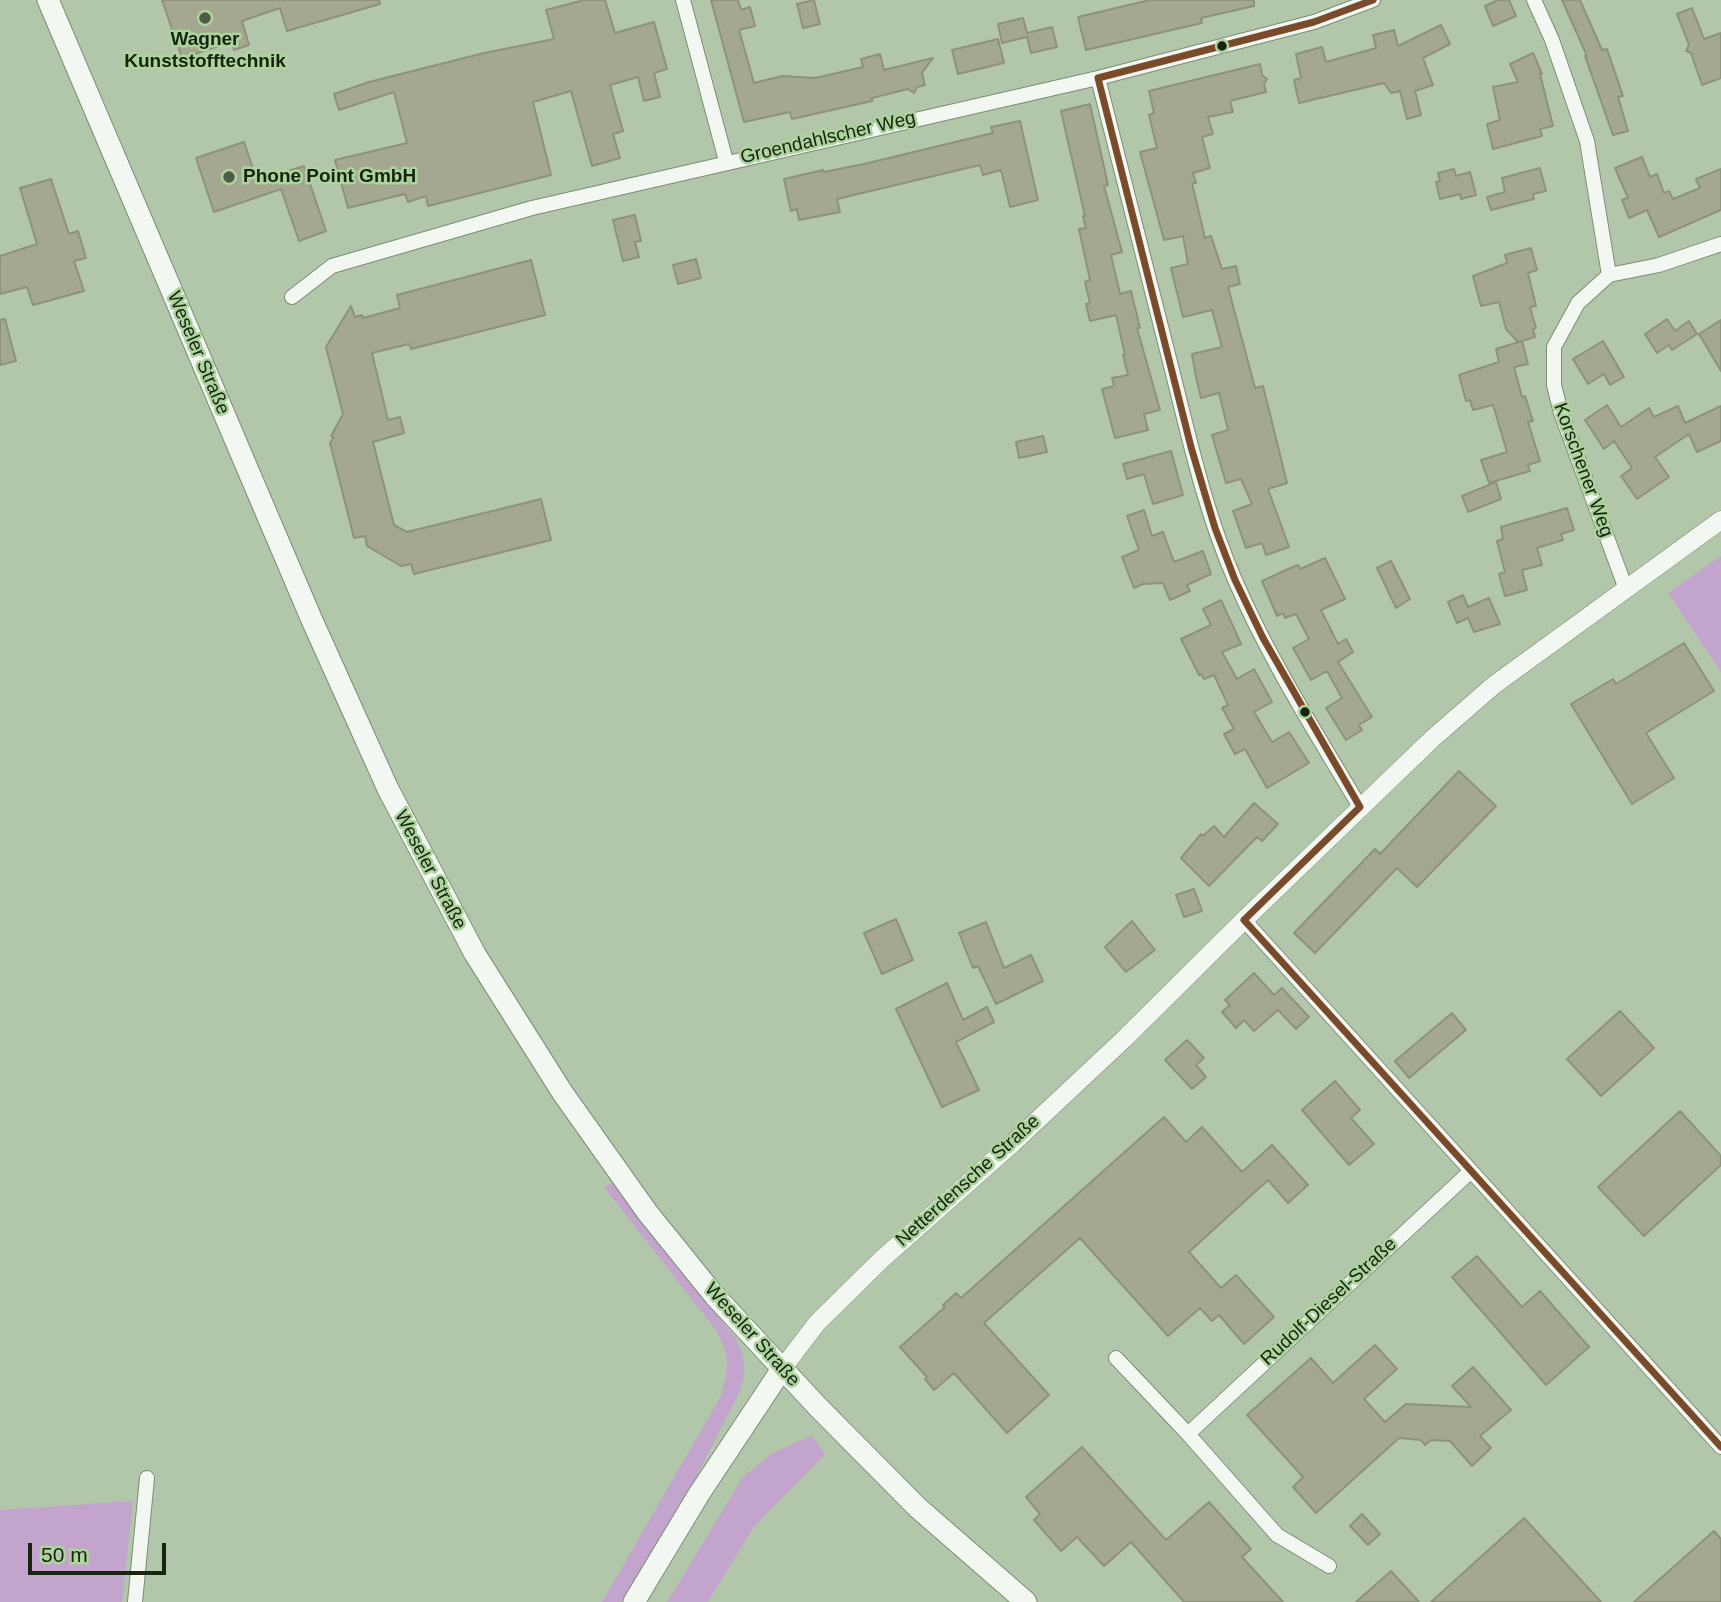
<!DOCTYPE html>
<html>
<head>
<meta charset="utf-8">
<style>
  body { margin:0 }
  #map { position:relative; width:1721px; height:1602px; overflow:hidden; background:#b2c7aa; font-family:Arial,sans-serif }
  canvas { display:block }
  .scale { position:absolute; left:28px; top:1543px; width:138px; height:32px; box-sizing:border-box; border:4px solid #162410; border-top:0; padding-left:9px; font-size:21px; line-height:24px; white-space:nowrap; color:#162410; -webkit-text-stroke:5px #add39e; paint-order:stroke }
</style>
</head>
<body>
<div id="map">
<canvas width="1721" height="1602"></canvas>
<div class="scale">50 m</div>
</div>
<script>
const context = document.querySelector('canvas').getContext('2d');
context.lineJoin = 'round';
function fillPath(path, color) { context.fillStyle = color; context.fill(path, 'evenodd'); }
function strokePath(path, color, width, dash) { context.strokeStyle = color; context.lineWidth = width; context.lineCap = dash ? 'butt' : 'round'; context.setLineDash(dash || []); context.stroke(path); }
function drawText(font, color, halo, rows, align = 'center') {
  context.font = font + ' Arial,sans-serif'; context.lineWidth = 5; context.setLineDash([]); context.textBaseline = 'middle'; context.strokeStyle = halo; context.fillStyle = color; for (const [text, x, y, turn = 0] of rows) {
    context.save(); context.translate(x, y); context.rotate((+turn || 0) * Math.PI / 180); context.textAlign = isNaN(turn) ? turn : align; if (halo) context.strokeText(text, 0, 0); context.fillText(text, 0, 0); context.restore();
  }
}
const green = new Path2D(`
  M1721,556V672L1668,593Z
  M612,1183L736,1339C741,1350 746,1363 744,1376C741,1394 728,1413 720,1430C691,1490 658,1546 621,1602H602L721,1396C729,1364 731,1360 716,1330L604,1187Z
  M812,1436L825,1454L753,1528L708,1602H667L743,1477L772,1453Z
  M133,1501L122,1602H0V1510Z`);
const building = new Path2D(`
  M162,0H379L380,4L287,31L280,8L242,21L249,45L234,50L231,42L182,58Z
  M584,0H605L615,33L654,22L667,69L654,73L660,97L644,101L638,77L610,85L623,131L613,134L620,158L592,166L571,91L533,102L551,175L428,206L426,196L408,202L405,194L348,208L335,160L407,143L394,92L339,110L334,94L369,82L484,53L554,39L546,10Z
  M711,0H738L741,10L750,7L755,26L739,30L754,83L782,76L815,78L863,67L861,59L880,54L884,70L933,58L922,73L925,85L917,87L914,93L908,89L872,98V101L792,119L790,112L744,122Z
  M814,0L820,24L803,28L797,4Z
  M1150,0H1254V6L1201,18L1202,23L1086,50L1078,17Z
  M1498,0H1509L1516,16L1493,26L1485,6Z
  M1562,0H1580L1602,50L1607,49L1623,96L1618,97L1628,131L1613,135L1585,56H1587Z
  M1692,8L1704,39L1721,33V78L1702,85L1691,53L1686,51L1689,45L1677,14Z
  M1023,18L1027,33L1052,27L1057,47L1031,53L1027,37L1002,43L998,24Z
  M1441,25L1450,44L1423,58L1433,85L1415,91L1421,115L1407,119L1400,91L1391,93L1384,83L1299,103L1294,80L1301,78L1296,54L1322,47L1326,62L1376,48L1373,35L1394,30L1398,46Z
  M998,39L1004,63L958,74L952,50Z
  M1533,53L1542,74H1540L1553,126L1540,129L1542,136L1493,149L1487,124L1500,120L1493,87L1518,82L1510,64Z
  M1260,64L1262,75L1267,79L1264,84L1266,92L1230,101L1233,112L1208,117L1213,134L1202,137L1210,168L1193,173L1196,183H1192L1205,238L1211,236L1222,269L1236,266L1240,284L1228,287L1255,388L1263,386L1287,483L1268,489L1289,547L1266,555L1262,543L1246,548L1233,511L1252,504L1241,479L1226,483L1212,435L1228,430L1219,393L1201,398L1196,377L1192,354L1222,347L1212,310L1183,317L1171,268L1188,264L1183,236L1164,240L1140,152L1157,148L1149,115L1154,113L1149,91Z
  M1090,104L1108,185L1104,186L1122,252L1111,255L1120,294L1131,291L1140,328H1137L1160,410L1144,414L1148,430L1115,438L1102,389L1114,386L1112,378L1128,375L1123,355H1125L1116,315L1090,321L1086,304L1090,303L1085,282L1090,280L1079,229L1086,228L1083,216H1085L1061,111Z
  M1020,121L1038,200L1010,207L1001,170L983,175L980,165L837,199L840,212L799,220L797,209L791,211L784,179L823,170L824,172L864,164L955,142L993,133L991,127Z
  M244,142L257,181L304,166L326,231L299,241L281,189L214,212L196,158Z
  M1642,157L1650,177L1657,174L1664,193L1669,191L1673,199L1700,188L1696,179L1721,169V210L1659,237L1647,210L1629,218L1622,200L1628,198L1615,168Z
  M1540,168L1546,191L1533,194L1534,199L1491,210L1487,197L1505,192L1502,178Z
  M1454,169L1456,176L1470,172L1476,195L1461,199L1460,194L1440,199L1436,182L1440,181L1438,173Z
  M51,179L69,234L78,231L86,258L74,261L84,291L33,305L27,287L0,294V256L37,244L20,188Z
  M635,215L641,241L635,242L639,257L623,261L613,220Z
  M1531,248L1537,270L1528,273L1536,306L1530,307L1536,328L1533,329L1535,337L1518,342L1506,329L1499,302L1481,306L1473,276L1507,263L1505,255Z
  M696,259L701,278L678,284L673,265Z
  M531,260L545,315L411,349L409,344L372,353L388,420L400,417L404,433L373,442L394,525L407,532L541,499L551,540L414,574L411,564L401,566L367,546L365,536L354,538L330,443L334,437L331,436L343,414L326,347L351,306L355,317L362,315L363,318L400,308L397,295Z
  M5,319L16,361L0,365V320Z
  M1667,319L1675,331L1689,321L1697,334L1672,350L1669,345L1657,353L1645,334Z
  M1721,320V371L1699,334Z
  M1522,341L1528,364L1514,367L1522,397L1525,396L1533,421L1528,422L1540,461L1528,465L1530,471L1489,483L1481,460L1507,452L1493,405L1473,410L1470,400L1466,401L1459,375L1499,362L1496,349Z
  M1603,341L1624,377L1610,385L1604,374L1588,384L1573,359Z
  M1607,405L1621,427L1649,408L1654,417L1678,406L1685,423L1721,406V441L1697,452L1689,434L1655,457L1669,477L1637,499L1621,476L1632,468L1614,441L1604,449L1585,420Z
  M1043,436L1047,452L1019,458L1016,442Z
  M1171,451L1183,495L1153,504L1144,474L1127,479L1123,464Z
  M1496,482L1501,499L1468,512L1462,496Z
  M1567,508L1574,530L1561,534L1563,540L1537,548L1542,565L1522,570L1527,590L1505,596L1499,574L1505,572L1497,541L1503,539L1501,527Z
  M1144,510L1152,536L1163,532L1174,562L1203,551L1211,574L1187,585L1190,591L1170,600L1163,583L1143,584L1134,588L1122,557L1139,550L1127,516Z
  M1325,558L1345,599L1321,610L1338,644L1346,639L1353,652L1338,662L1372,717L1359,725L1362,730L1346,740L1326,708L1342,698L1327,671L1311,680L1293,648L1309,639L1296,614L1285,618L1283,613L1277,616L1262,581L1295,566L1298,565L1300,569Z
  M1391,561L1410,599L1396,608L1377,568Z
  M1463,595L1468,607L1489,598L1500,624L1474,632L1468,618L1457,623L1448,602Z
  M1221,600L1241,644L1222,652L1237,679L1254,669L1272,702L1254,712L1272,742L1289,732L1309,763L1267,788L1245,749L1235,754L1224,734L1234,729L1222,708L1228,705L1214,675L1204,679L1201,674L1199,675L1181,639L1211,625L1203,609Z
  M1684,643L1714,691L1646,733L1674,778L1632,804L1571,704L1613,679L1616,684Z
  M1459,771L1496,806L1417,887L1397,868L1315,953L1294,933L1375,849L1380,854Z
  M1254,803L1278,824L1262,841L1257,837L1209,886L1181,858L1201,834L1203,836L1214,826L1224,837Z
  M1194,889L1202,911L1184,917L1176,895Z
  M896,919L913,960L882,974L864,933Z
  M1132,921L1155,950L1126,972L1105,947Z
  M986,922L1004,968L1031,955L1043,981L996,1004L978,966L973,968L959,933Z
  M1254,973L1274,995L1282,988L1309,1017L1296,1029L1278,1010L1254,1031L1244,1020L1236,1028L1222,1012L1230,1005L1225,1000Z
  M947,983L963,1020L987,1007L994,1022L956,1042L979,1090L942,1107L896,1009Z
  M1620,1011L1654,1048L1601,1096L1567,1059Z
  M1452,1013L1466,1030L1409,1078L1395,1061Z
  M1187,1040L1204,1058L1196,1065L1206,1077L1192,1089L1165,1060Z
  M1335,1081L1360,1110L1351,1118L1374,1144L1349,1165L1302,1110Z
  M1680,1111L1721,1156V1165L1644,1236L1598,1187Z
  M1164,1117L1186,1142L1202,1127L1242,1172L1272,1145L1308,1185L1288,1203L1268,1180L1189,1252L1221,1288L1236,1275L1274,1317L1244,1344L1219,1315L1212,1321L1200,1308L1168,1336L1080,1238L984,1323L1049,1395L1007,1433L954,1373L934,1390L925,1379L927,1377L900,1347L945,1307L943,1305L956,1293L961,1298Z
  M1477,1256L1522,1307L1540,1291L1589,1347L1546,1385L1452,1277Z
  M1375,1345L1397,1369L1364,1399L1385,1422L1406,1404L1471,1407L1452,1386L1473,1367L1511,1410L1480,1436L1491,1448L1472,1466L1450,1441L1431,1440L1425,1445L1421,1440L1399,1438L1316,1513L1293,1487L1303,1477L1247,1415L1311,1358L1333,1383Z
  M1082,1447L1166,1540L1209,1502L1251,1549L1242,1557L1283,1602H1184L1131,1542L1104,1566L1077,1537L1061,1551L1034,1520L1040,1514L1026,1497Z
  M1362,1514L1380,1534L1368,1545L1350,1526Z
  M1524,1518L1601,1602H1431Z
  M1714,1531L1721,1539V1602H1634Z
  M1391,1571L1419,1602H1356Z`);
const minor = new Path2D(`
  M683,0L726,161
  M1534,0L1552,40L1587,141L1609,275
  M1098,78C1122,174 1147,270 1171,366C1189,437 1205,512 1235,580C1269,659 1316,733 1360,807
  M292,297L332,266L532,208L1098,78L1314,22L1373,0
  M1626,589L1561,413L1554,385V347L1578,303L1609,275L1659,265L1721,244
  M1244,920L1721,1447
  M1116,1358L1188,1434
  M1329,1566L1277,1535L1188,1434L1471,1171
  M135,1602L147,1478`);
const tertiary = new Path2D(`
  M782,1369L817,1323L881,1260L1013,1143L1124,1039L1244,920L1432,739L1494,685L1721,520`);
const secondary = new Path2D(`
  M48,0L311,618L388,789L475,954L562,1092L647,1212L714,1295L818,1407L917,1507L1026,1602
  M634,1602L699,1494L782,1369`);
const bus1 = new Path2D(`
  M1373,0L1314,22L1098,78L1191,447L1215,528L1235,580L1263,638L1360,807L1244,920L1721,1447`);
const markers = [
  [205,18,7,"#4d5d46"],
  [1222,46,6,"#162410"],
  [229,177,7,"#4d5d46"],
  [1305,712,6,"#162410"]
];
const poiNames = [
  ["Wagner",205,40],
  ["Kunststofftechnik",205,62],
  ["Phone Point GmbH",243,177,"left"]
];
const streetNames = [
  ["Groendahlscher Weg",828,138,-13],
  ["Weseler Straße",198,353,67],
  ["Korschener Weg",1583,470,70],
  ["Weseler Straße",430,870,62],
  ["Netterdensche Straße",968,1181,-42],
  ["Rudolf-Diesel-Straße",1329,1302,-43],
  ["Weseler Straße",752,1335,48]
];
fillPath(green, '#c3a4cd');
fillPath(building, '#a5a890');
strokePath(building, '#8f927b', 2);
strokePath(minor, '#7c8c76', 16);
strokePath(tertiary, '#7c8c76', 19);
strokePath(secondary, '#7c8c76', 23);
strokePath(minor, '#f3f7f2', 14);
strokePath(tertiary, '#f3f7f2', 18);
strokePath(secondary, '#f3f7f2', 21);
strokePath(bus1, '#7a4b2a', 7);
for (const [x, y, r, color] of markers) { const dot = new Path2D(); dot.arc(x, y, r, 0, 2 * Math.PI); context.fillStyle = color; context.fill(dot); strokePath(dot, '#add39e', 2.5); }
drawText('bold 19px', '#162410', '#add39e', poiNames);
drawText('19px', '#162410', '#add39e', streetNames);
</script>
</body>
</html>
